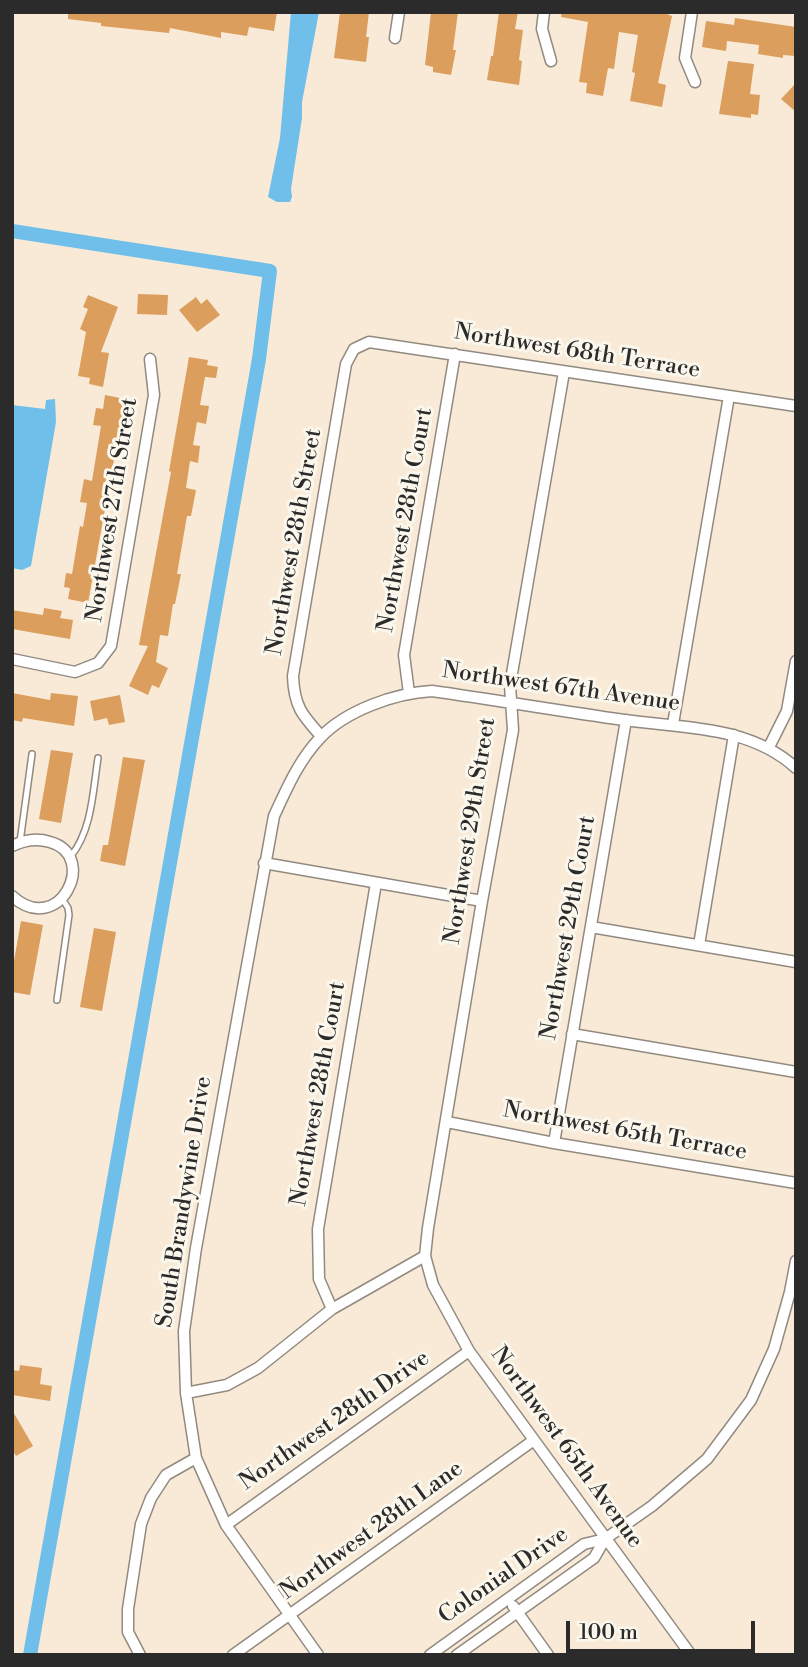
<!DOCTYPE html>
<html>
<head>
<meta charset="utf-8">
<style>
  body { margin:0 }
  #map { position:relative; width:808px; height:1667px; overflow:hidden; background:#f8ead6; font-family:"Libre Bodoni",serif }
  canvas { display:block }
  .frame { position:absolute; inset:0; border:14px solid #2b2b2b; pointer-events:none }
  .scale { position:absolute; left:566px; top:1621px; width:189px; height:32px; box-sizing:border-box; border:4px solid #2b2b2b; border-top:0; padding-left:9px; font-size:21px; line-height:24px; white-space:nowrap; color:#2b2b2b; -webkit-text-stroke:5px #fbf7ec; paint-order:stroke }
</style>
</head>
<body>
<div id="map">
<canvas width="808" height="1667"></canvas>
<div class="frame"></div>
<div class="scale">100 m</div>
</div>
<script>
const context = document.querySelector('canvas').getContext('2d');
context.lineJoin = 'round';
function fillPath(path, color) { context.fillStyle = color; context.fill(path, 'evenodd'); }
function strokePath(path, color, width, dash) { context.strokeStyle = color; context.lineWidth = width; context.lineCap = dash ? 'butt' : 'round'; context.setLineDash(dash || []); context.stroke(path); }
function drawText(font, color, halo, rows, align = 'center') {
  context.font = font + ' "Libre Bodoni",serif'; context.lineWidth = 6; context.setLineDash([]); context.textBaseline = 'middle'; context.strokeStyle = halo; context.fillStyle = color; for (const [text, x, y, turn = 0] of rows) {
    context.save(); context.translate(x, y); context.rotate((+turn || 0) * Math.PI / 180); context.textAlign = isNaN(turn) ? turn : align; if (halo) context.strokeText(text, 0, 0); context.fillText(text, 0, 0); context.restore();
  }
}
const water = new Path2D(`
  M291,12H319L302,102V118L291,189L292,197L290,202H277L268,197L280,138Z
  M55,399L56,422L31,566L22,570L12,568V405L45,409L46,400Z`);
const canal = new Path2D(`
  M12,231L270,271L259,359L30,1655`);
const building = new Path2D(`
  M68,12H277L274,31L249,27L247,36L221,32V38L170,28L169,33L101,26V23L68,19Z
  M340,12H369L366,37H369L366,62L334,58Z
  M431,12H458L453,50H456L451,75L433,72V67L425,65Z
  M499,12H518L515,29L523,30L519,60L522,61L519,85L487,80L491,56H493Z
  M562,12H662L672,16L658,83L666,85L662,107L630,101L635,73L632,72L638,35L619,32L614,69L608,68L603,96L586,93L587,83L579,82L588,22L561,17Z
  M735,18L796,27V56L783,55V58L758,54L759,45L727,41L726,51L702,47L706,21L734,25Z
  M728,61L754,64L750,94L760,95L758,115L751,114V118L719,114Z
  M796,83V112L781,99Z
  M138,294L168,295L167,315L137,314Z
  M88,295L118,307L101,352L109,353L103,387L89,384L90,378L78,376L86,332L80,329L88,309L83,307Z
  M196,297L201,304L207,299L220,315L197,332L179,310Z
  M189,357L208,360L207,365L218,367L216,378L205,377L200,405L209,406L206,424L197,422L193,445L200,446L198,463L190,461L186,488L196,490L191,516H187L177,574H181L175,604H173L168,636L160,635L156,662L168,668L159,688L152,685L148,695L129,686L148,646L139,645L171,472L169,471Z
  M105,395L125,399L88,603L68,599L70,588L64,587L66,573L72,574L80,526L83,527L87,503L80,502L84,479L92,481L101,426L93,425L96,408L103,409Z
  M44,608L62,611L60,618L73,620L70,639L12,629V610L43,615Z
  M12,693L50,700L51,693L78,696L74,726L23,718L22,722L12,720Z
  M120,695L125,722L109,725L107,718L94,721L90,701Z
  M51,750L73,753L61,823L39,819Z
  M123,757L145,760L125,866L100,861L103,845H108Z
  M21,921L43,925L30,995L12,992V972Z
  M94,928L116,932L102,1011L80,1007Z
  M20,1365L42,1368L40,1384L52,1386L50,1401L12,1395V1370L19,1371Z
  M12,1410L33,1446L16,1456L12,1449Z`);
const service = new Path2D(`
  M20,842L32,754
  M71,856C92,830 93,791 98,758
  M57,1000L69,915L68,908L63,900`);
const minor = new Path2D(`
  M544,12L542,29L551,61
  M692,12L685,58L695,82
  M395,38L399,12
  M564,372L510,685L513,730L482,901L428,1228L425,1256L433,1285L469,1351L691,1655
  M12,659L75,672L98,663L111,646L154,395L150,359
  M409,693L404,655L455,354
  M673,724L729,396
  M321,736C302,715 294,706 293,676L346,364L354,349L369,342L796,406
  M769,747L787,711L796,661
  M12,846C24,840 37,838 50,842C100,856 59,939 12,896
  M264,863L482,901
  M591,927L796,962
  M699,945L734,735
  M572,1034L796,1072
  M447,1122L554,1143L796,1183
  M554,1143L626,720
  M332,1309L319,1279L318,1229L376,883
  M186,1393L227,1385L258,1368L332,1309L425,1256
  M226,1525L469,1351
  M513,1606L548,1655
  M140,1655L128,1632V1609L141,1524L151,1498L166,1475L196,1458
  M233,1655L534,1440
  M318,1655L226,1525L196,1458L186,1393L184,1331L196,1248L274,816C287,788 299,760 320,738C346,710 396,693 432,691C496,700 560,711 624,720C682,728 749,725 796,768
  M430,1655L584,1544L605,1539L652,1506L707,1459L751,1400L774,1349L790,1292L796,1261
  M457,1655L594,1558L605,1539`);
const streetNames = [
  ["Northwest 68th Terrace",577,352,9],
  ["Northwest 27th Street",113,510,-81],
  ["Northwest 28th Court",406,520,-80],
  ["Northwest 28th Street",295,542,-80],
  ["Northwest 67th Avenue",561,688,8],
  ["Northwest 29th Street",471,831,-81],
  ["Northwest 29th Court",569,928,-80],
  ["Northwest 28th Court",319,1094,-80],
  ["Northwest 65th Terrace",625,1132,10],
  ["South Brandywine Drive",185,1202,-81],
  ["Northwest 28th Drive",335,1421,-35],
  ["Northwest 65th Avenue",566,1448,54],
  ["Northwest 28th Lane",372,1531,-36],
  ["Colonial Drive",504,1576,-35]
];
fillPath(water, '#6fbfea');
strokePath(canal, '#6fbfea', 14);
fillPath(building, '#dc9e5d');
strokePath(service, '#928a80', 8);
strokePath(minor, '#928a80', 13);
strokePath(service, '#fff', 5);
strokePath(minor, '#fff', 10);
drawText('23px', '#2b2b2b', '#fbf7ec', streetNames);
</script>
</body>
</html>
